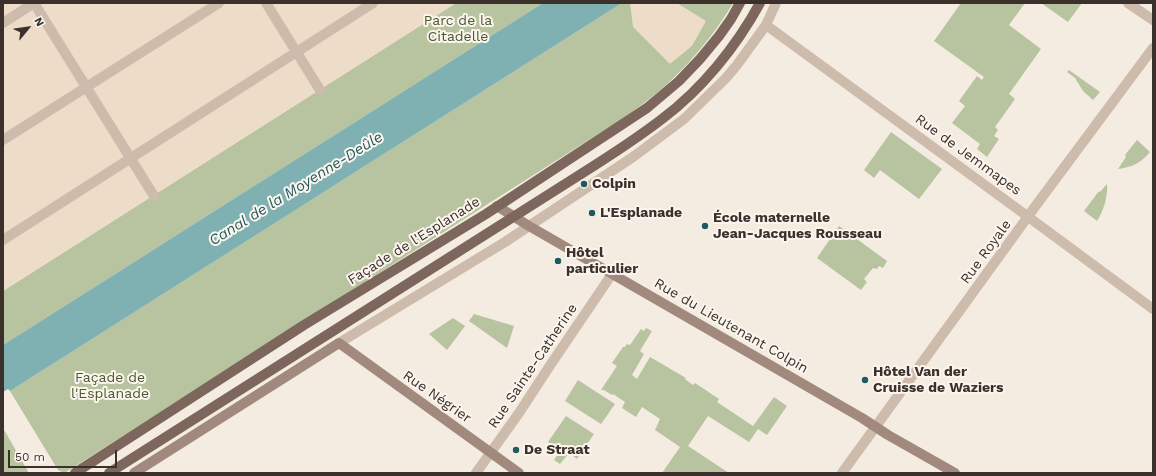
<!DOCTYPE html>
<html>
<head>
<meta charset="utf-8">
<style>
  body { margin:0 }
  #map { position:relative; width:1156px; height:476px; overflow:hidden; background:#f4ebe1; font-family:"Work Sans",sans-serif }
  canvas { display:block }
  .frame { position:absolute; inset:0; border:4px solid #3b302b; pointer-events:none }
  .north { position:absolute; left:8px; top:8px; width:40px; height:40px; -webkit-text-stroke:3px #fbf5ee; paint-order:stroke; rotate:61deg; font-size:11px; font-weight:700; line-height:16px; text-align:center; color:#3b302b }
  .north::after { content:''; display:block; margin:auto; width:14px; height:18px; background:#3b302b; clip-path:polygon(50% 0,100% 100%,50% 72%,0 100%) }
  .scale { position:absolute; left:8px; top:450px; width:109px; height:18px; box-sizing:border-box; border:2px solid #3b302b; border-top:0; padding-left:5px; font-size:12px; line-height:14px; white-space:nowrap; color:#3b302b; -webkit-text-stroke:3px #fbf5ee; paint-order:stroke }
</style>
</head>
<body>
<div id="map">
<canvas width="1156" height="476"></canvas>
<div class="frame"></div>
<div class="north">N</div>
<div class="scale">50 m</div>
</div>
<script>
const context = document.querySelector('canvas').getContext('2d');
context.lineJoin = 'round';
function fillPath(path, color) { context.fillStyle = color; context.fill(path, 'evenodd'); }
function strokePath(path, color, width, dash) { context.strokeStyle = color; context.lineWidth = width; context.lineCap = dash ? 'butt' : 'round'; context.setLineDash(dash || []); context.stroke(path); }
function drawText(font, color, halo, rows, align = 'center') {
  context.font = font + ' "Work Sans",sans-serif'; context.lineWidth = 4; context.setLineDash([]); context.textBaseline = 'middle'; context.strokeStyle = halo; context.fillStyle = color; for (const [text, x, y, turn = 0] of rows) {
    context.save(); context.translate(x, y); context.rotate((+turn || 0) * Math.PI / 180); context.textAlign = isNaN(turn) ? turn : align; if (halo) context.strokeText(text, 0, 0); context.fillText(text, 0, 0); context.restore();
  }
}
const green = new Path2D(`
  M456,3H543L3,345V291Z
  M622,3H733C710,42 676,80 640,106C630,113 620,120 609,127L66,472H62L58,470L10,391Z
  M961,3H1025L1009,25L1041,49L1009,94L1015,99L995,127L998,130L994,136L999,139L987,157L977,149L980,144L952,123L965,106L959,101L977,76L982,80L984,77L934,41Z
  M1041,3H1082L1068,22Z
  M1069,70L1100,92L1093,100L1083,91L1075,78L1067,72Z
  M891,132L942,169L919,199L880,170L874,178L864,170Z
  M1137,140L1150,152C1141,163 1132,167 1118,169L1126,157L1125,155Z
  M1107,184C1108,196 1104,210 1097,221L1084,211L1099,191L1100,192Z
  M839,226L887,261L883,268L879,266L877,269L873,268L864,279L867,282L861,290L817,258Z
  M474,314L514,326L507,348L469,321Z
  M453,318L465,326L447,350L429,334Z
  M646,328L652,331L640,351L644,354L632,375L637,379L650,357L686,378L685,379L693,385L695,383L719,399L717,402L753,426L774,397L787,406L767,435L758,429L749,442L708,416L688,446L729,473H662L680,447L655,430L660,419L642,407L636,417L622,408L625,402L613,394L612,395L604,390H601L617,366L612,363L623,347H625L627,344L630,345L641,329L644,331Z
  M578,380L615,404L601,424L565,401Z
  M566,416L594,434L577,459L569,453L560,464L554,460L560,451L548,442Z
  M3,428L26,468L29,473H3Z`);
const plaza = new Path2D(`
  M3,3H456L3,291Z
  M630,3H677L706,21L692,46L670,64L633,27Z`);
const water = new Path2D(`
  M543,3H622L10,391L8,389L3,392V345Z`);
const street = new Path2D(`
  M34,3L154,196
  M266,3L320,90
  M1128,3L1153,20
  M3,23L34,3
  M766,25L1023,213L1153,309
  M3,140L219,3
  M3,240L373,3
  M339,343L505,242L633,157L684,119L726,78L737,65L766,25L776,3
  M476,473L519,413L551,364L612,274
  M842,473L1037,204L1153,48`);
const secondary = new Path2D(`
  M497,206L529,226L862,418L888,435L955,473
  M134,473L339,343L519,473`);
const primary = new Path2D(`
  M75,473L304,325L486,214L647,108L679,81L700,59L719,36L731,19L740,3
  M109,473L581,174C608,157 636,139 662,119C702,89 736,47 760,3`);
const markers = [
  [584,184,4,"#1f5a5e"],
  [592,213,4,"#1f5a5e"],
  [705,226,4,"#1f5a5e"],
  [558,261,4,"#1f5a5e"],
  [865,380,4,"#1f5a5e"],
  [516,450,4,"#1f5a5e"]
];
const parkNames = [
  ["Parc de la",458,21],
  ["Citadelle",458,37],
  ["Façade de",110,378],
  ["l'Esplanade",110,394]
];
const streetNames = [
  ["Rue de Jemmapes",968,155,36],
  ["Façade de l'Esplanade",414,241,-32],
  ["Rue Royale",986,252,-54],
  ["Rue du Lieutenant Colpin",731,326,30],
  ["Rue Sainte-Catherine",533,366,-56],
  ["Rue Négrier",437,397,35]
];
const poiNames = [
  ["Colpin",592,184],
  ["L'Esplanade",600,213],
  ["École maternelle",713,218],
  ["Jean-Jacques Rousseau",713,234],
  ["Hôtel",566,253],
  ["particulier",566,269],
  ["Hôtel Van der",873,372],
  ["Cruisse de Waziers",873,388],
  ["De Straat",524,450]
];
const waterNames = [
  ["Canal de la Moyenne-Deûle",296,189,-32]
];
fillPath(green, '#b8c4a0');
fillPath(plaza, '#ecdcc8');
fillPath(water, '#7fb0b2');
strokePath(street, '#cdbbac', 10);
strokePath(secondary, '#a18a7d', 10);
strokePath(primary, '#7d675c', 10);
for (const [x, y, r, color] of markers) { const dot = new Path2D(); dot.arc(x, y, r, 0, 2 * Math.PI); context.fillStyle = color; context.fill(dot); strokePath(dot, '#fbf5ee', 1.5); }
drawText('14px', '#4a5a2e', '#fbf5ee', parkNames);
drawText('14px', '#3b302b', '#fbf5ee', streetNames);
drawText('bold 14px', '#3b302b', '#fbf5ee', poiNames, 'left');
drawText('italic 15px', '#1f5a5e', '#fbf5ee', waterNames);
</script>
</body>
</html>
